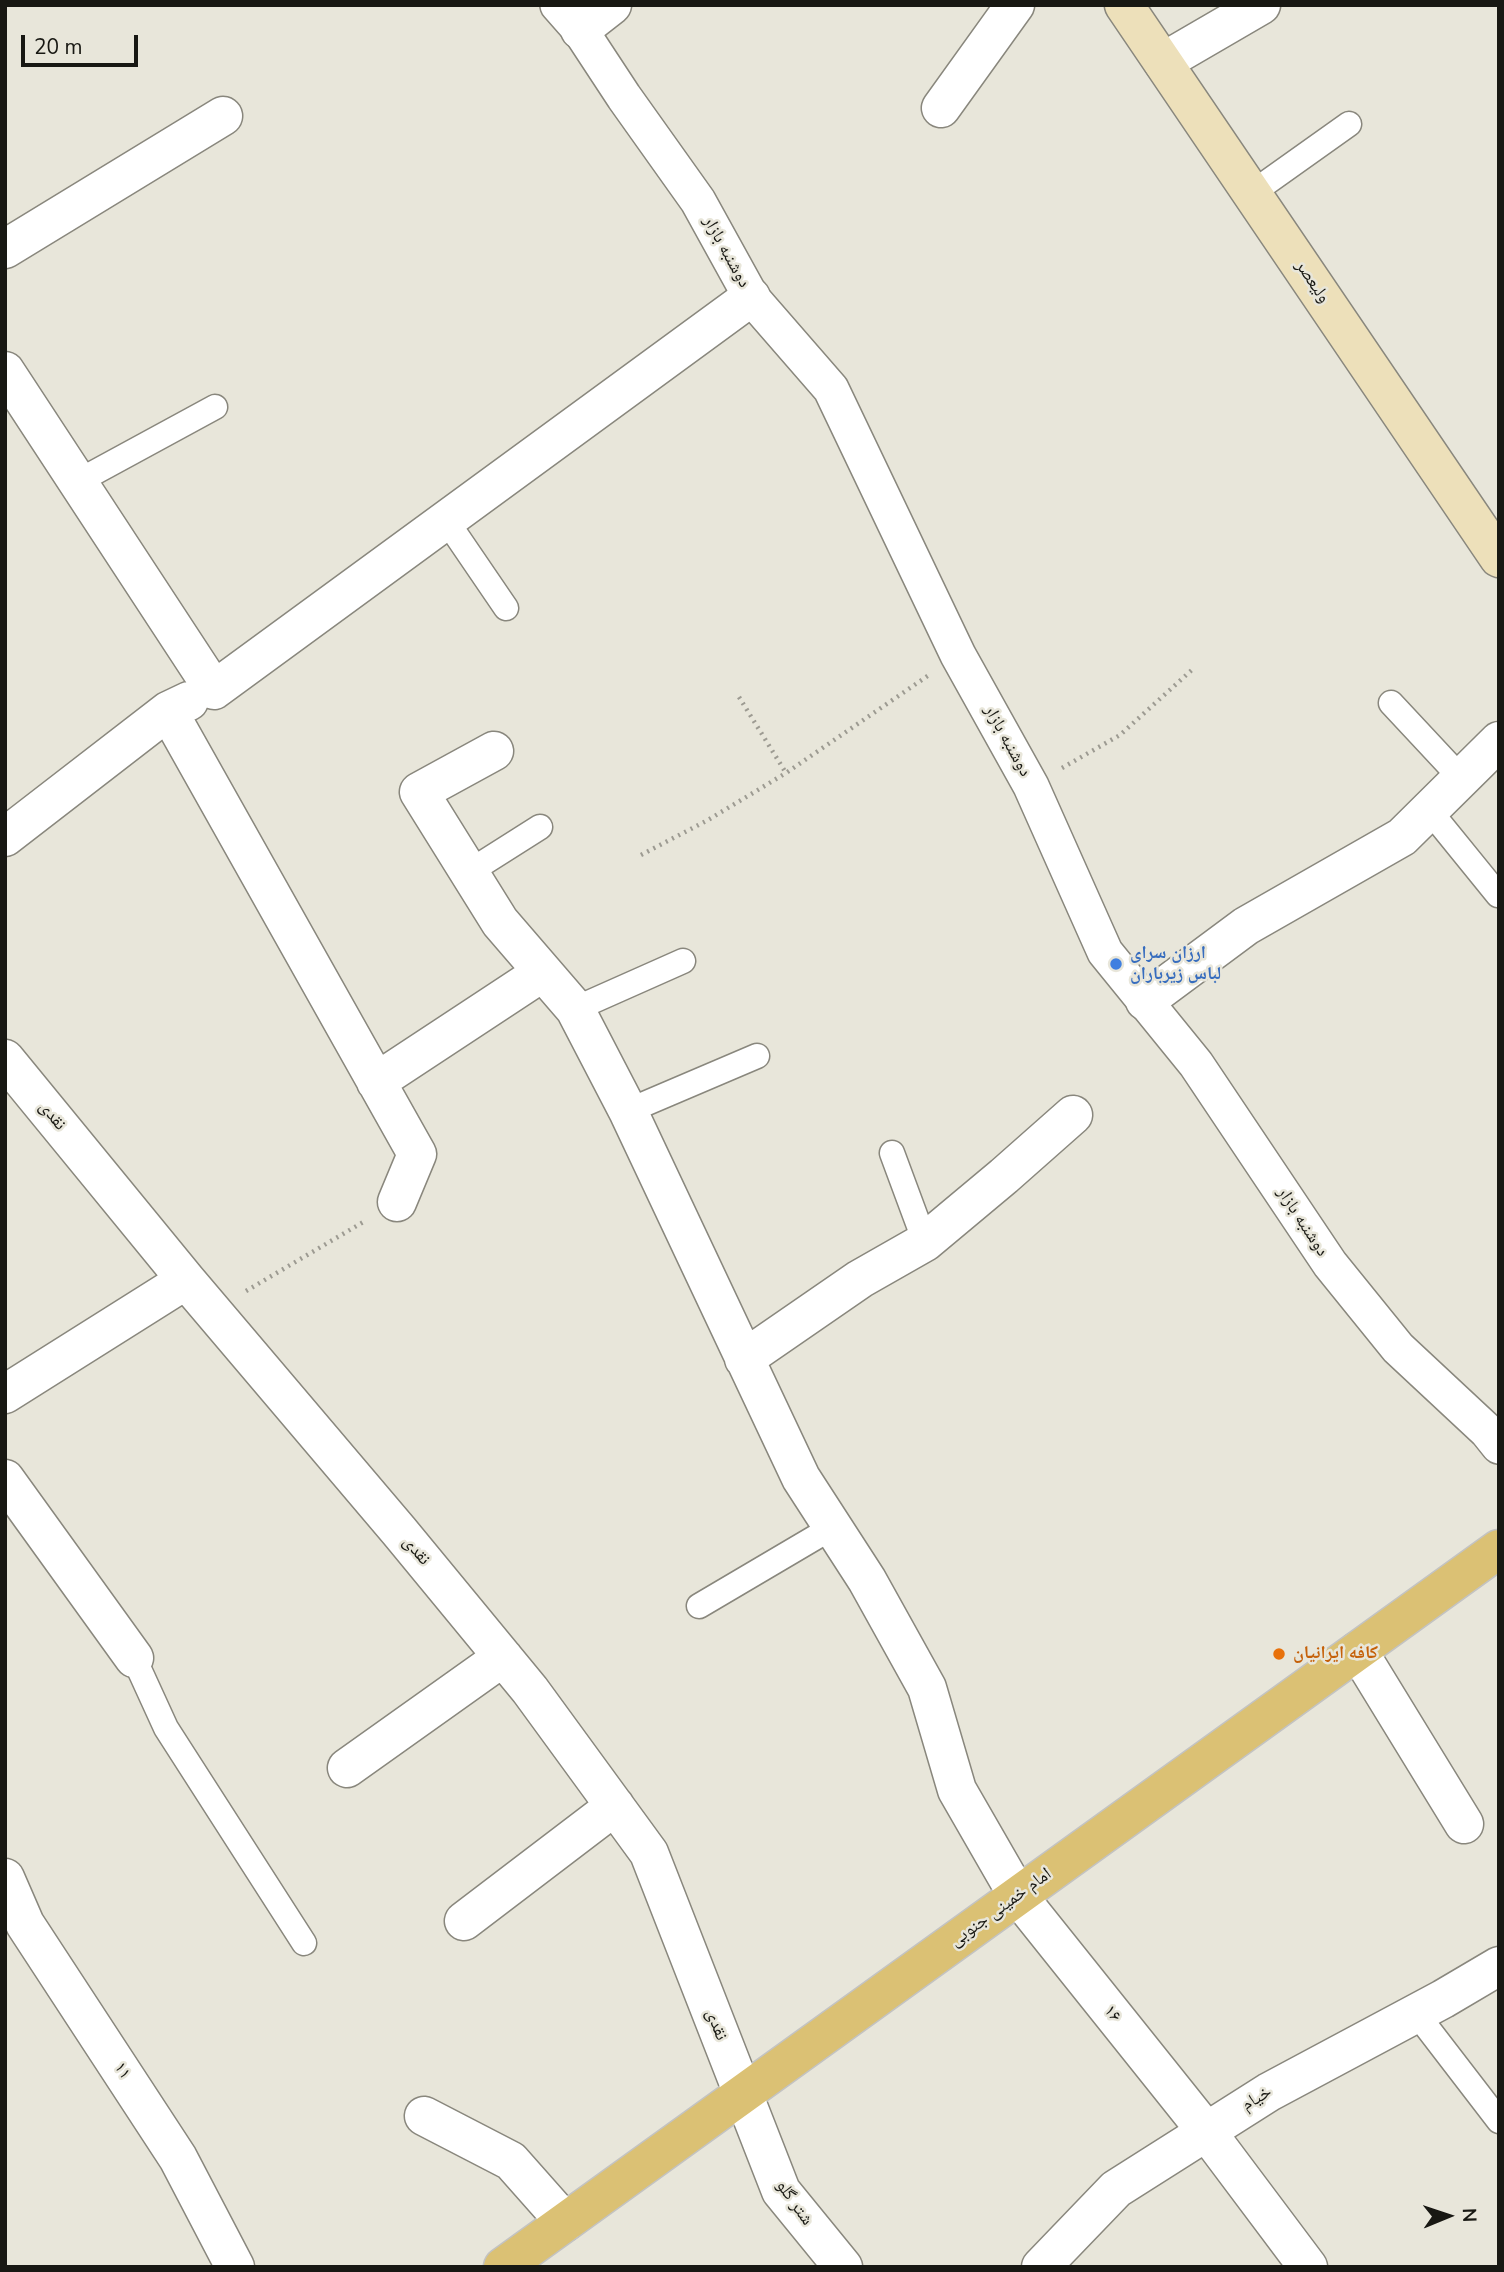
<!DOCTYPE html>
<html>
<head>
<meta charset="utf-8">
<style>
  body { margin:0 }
  #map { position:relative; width:1504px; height:2272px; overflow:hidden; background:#e8e6da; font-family:"Nunito Sans",sans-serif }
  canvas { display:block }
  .frame { position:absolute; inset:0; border:7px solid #181813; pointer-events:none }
  .north { position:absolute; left:1413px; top:2181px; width:70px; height:70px; -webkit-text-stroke:5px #e8e6da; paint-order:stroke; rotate:88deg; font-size:19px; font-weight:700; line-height:28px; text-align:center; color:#181813 }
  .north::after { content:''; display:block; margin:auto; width:24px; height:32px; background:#181813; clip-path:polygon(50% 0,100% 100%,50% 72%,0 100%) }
  .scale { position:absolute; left:21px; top:35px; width:117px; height:32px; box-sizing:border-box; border:4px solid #181813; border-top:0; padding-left:9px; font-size:21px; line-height:24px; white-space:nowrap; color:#181813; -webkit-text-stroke:5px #e8e6da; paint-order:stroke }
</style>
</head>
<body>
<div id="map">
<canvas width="1504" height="2272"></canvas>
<div class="frame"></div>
<div class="north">N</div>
<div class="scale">20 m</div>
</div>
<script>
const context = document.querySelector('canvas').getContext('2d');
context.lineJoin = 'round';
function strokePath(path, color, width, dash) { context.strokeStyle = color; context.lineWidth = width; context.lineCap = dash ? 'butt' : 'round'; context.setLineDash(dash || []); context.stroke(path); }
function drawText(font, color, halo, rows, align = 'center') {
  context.font = font + ' "Nunito Sans","Noto Naskh Arabic",sans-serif'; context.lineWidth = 5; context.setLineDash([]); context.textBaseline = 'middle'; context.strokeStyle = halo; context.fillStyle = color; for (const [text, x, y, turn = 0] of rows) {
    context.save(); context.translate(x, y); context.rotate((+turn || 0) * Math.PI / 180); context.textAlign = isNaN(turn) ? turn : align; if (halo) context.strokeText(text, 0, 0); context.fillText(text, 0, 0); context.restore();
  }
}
const path = new Path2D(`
  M739,697L786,773L929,675
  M1062,768L1120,735L1194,668
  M641,855L708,820L786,773
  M246,1291L365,1221`);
const service = new Path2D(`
  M1252,193L1349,124
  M77,482L215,407
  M446,520L506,608
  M1391,703L1461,778
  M1429,810L1498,895
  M469,872L540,827
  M575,1009L683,961
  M628,1111L757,1056
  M892,1153L925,1242
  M699,1606L833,1527
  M134,1658L166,1728L304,1943
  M1416,2013L1499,2121`);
const pedestrian = new Path2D(`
  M558,5L580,30L624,97L698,201L751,297L831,389L958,655L1031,786L1105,952L1196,1064L1330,1264L1398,1348L1487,1431L1499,1446`);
const minor = new Path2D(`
  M580,30L612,5
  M1163,62L1261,5
  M941,108L1015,5
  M5,249L223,116
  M5,371L214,690L751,297
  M168,711L417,1154L397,1202
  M494,751L419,792L500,922L575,1009L628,1111L801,1478L867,1580L927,1688L957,1790L1018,1896L1206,2131L1308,2267
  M5,837L168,711L189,701
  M1145,1001L1246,926L1402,837L1499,741
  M5,1059L186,1280L399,1531L530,1690L649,1853L781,2191L843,2267
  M376,1082L543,972
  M744,1359L860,1279L925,1242L1004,1176L1073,1115
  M5,1394L186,1280
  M5,1479L134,1658
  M1358,1651L1464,1824
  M347,1768L503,1657
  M5,1878L25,1924L178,2158L235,2267
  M464,1921L615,1806
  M424,2116L511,2161L565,2222
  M1041,2267L1116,2189L1269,2092L1443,1999L1499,1966`);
const secondary = new Path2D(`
  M1124,5L1499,558`);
const primary = new Path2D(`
  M503,2267L1499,1549`);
const markers = [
  [1116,964,7,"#3f7fe0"],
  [1279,1654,7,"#e8710a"]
];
const streetNames = [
  ["دوشنبه بازار",726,252,61],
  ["ولیعصر",1312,282,56],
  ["دوشنبه بازار",1007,741,61],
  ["نقدی",52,1116,51],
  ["دوشنبه بازار",1302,1222,57],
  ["نقدی",416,1551,50],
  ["امام خمینی جنوبی",1001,1908,-36],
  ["۱۶",1112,2014,51],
  ["نقدی",716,2025,69],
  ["۱۱",122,2071,57],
  ["خیام",1257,2099,-31],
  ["شتر گلو",794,2203,55]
];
const shopNames = [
  ["ارزان سرای",1130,954],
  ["لباس زیرباران",1130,975]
];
const foodNames = [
  ["کافه ایرانیان",1293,1654]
];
strokePath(service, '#89877d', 27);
strokePath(pedestrian, '#89877d', 38);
strokePath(minor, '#89877d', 41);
strokePath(secondary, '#89877d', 41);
strokePath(primary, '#c3c3c2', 41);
strokePath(path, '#9d9b92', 4.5, [2, 5]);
strokePath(service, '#fff', 24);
strokePath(pedestrian, '#fff', 35);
strokePath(minor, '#fff', 38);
strokePath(secondary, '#ede0ba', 38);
strokePath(primary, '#dbc174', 38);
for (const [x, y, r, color] of markers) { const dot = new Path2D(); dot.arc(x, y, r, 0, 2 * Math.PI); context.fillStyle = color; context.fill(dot); strokePath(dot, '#e8e6da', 2.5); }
drawText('18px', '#181813', '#e8e6da', streetNames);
drawText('bold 18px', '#366cbe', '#e8e6da', shopNames, 'left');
drawText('bold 18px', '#c56008', '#e8e6da', foodNames, 'left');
</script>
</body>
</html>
